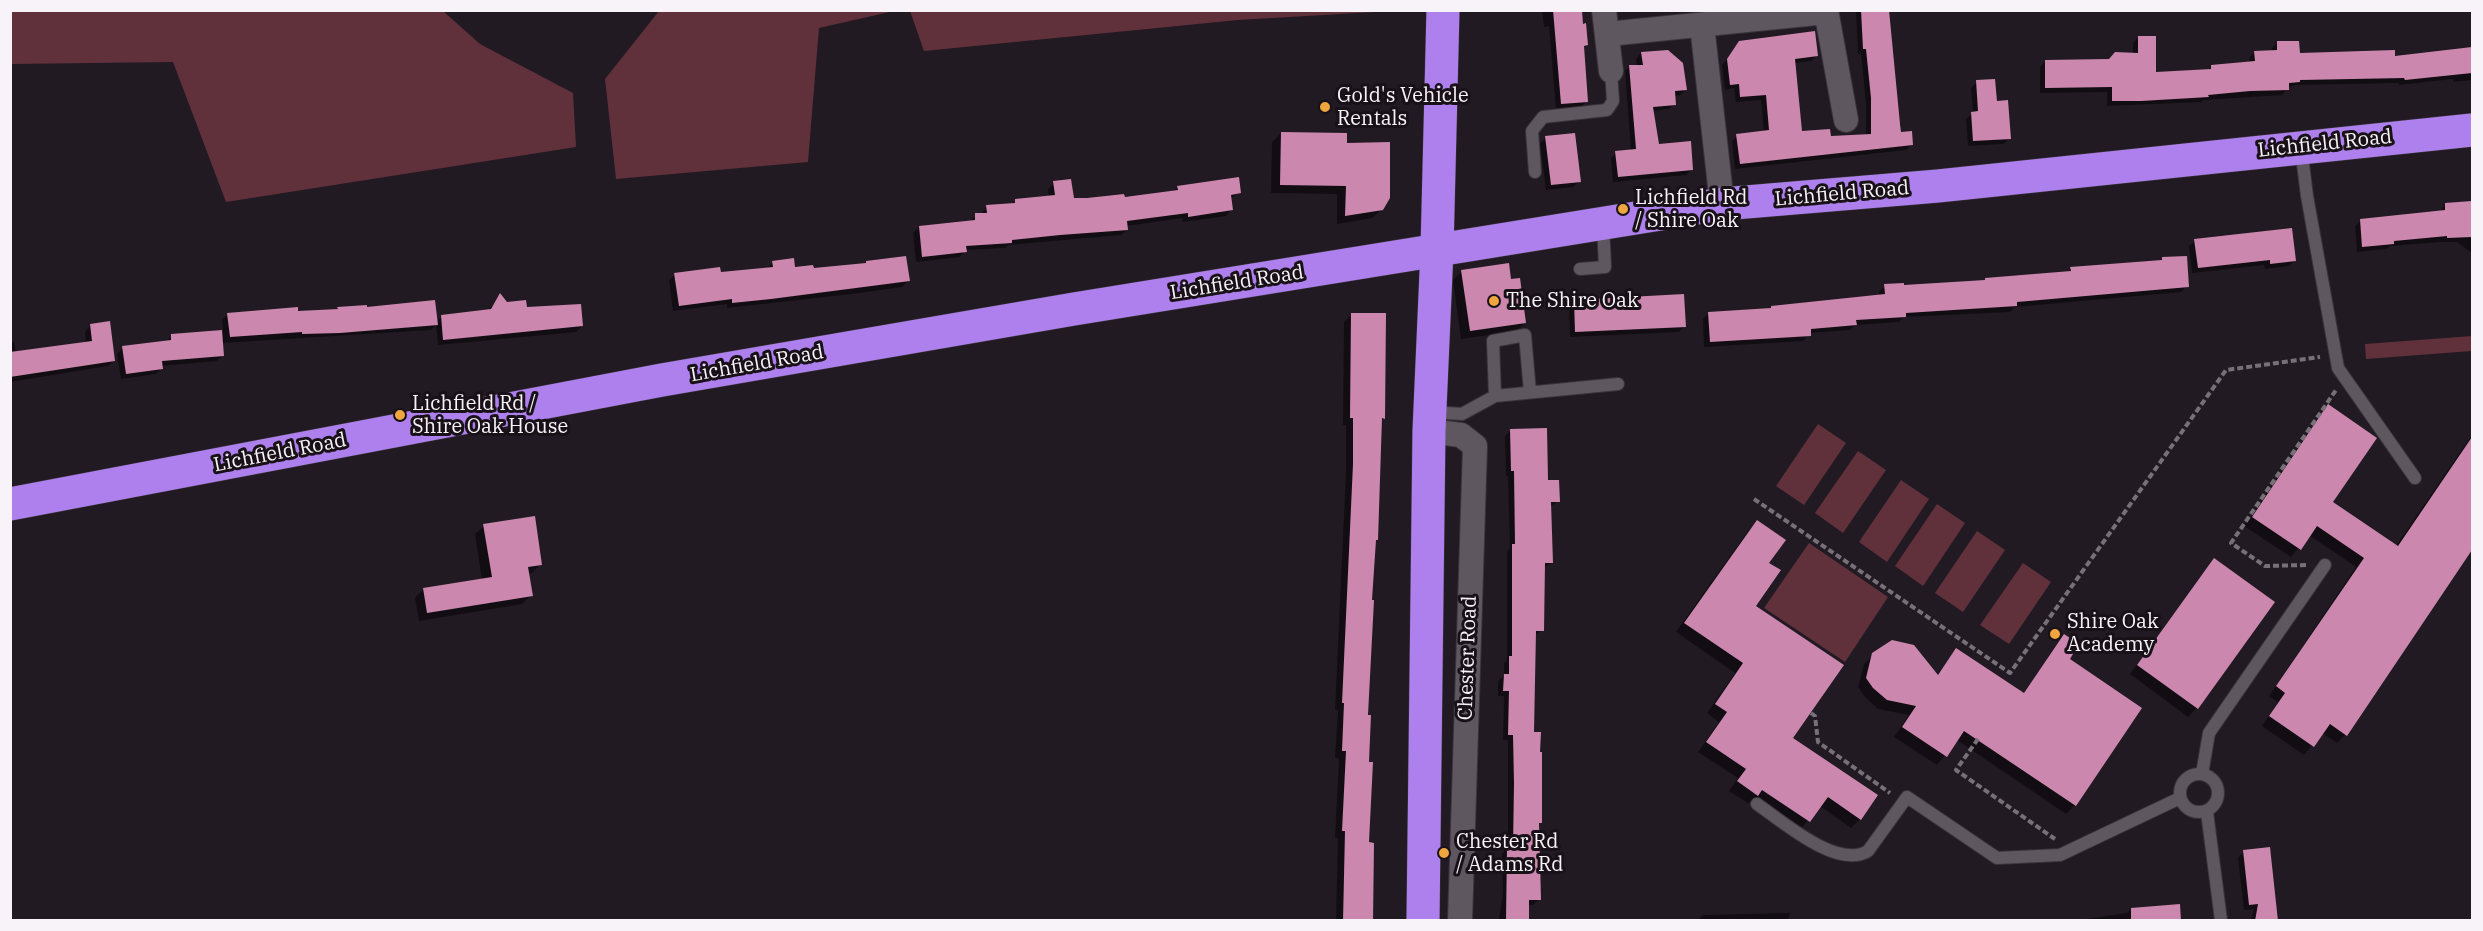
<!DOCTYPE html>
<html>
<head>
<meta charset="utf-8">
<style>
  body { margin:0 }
  #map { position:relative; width:2483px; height:931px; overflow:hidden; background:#211a22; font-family:"IBM Plex Serif",serif }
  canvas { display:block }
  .frame { position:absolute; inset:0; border:12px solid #f8f3f8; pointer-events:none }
</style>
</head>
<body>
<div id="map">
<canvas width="2483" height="931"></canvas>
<div class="frame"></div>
</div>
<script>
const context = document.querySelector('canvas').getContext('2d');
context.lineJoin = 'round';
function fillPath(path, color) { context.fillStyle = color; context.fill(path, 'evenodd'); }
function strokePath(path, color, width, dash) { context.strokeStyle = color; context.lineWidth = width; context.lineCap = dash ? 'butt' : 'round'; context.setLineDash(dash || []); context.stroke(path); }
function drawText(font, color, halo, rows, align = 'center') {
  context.font = font + ' "IBM Plex Serif",serif'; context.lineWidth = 6; context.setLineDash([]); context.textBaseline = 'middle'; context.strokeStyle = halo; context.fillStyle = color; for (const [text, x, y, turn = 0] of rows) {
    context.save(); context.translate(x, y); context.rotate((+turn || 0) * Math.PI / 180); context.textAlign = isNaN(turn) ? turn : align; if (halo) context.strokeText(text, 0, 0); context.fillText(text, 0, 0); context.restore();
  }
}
const green = new Path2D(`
  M10,11H443L480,44L573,93L576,147L226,202L173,62L11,64Z
  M659,11V10L894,11L819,28L808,162L616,179L605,79Z
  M910,11V10L1392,11L1238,20L924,51Z
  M2472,336V351L2366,359L2365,344Z
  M1818,424L1846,443L1804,505L1776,486Z
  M1858,451L1886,470L1843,533L1815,513Z
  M1901,480L1929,499L1887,562L1859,542Z
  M1937,504L1965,523L1923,586L1895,566Z
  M1977,531L2005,550L1963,612L1935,593Z
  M1809,543L1888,597L1845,662L1764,608Z
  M2023,563L2051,582L2009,644L1980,625Z`);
const shadow = new Path2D(`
  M1542,10H1580L1586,45L1582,49L1586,102L1581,107L1556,109L1549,26L1544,27Z
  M1856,10H1888L1900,133L1912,145L1906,150L1735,169L1732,141L1737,136L1764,132L1761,100L1736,102L1734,88L1725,90L1722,65L1738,45L1817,55L1811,61L1794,63L1801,133L1830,138L1866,135V104L1861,53L1858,54Z
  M2138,38L2155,74L2207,71L2212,66L2250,63L2249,58L2255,52H2272V48L2277,43L2298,54L2394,58L2472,48V80L2453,82V79L2399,85V83L2295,85L2288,88L2282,95L2204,100L2201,102L2107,106V92L2040,93V67L2046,61L2109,60L2133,54V43Z
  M1641,53L1685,90L1680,95L1674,96V104L1669,109L1652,111L1657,145L1691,170L1686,175L1613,182L1611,158L1616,153L1631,151L1625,71L1630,66H1637L1636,59Z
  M1977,82L1995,103L2009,138L2004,144L1968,146L1966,119L1973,113L1971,88Z
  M1281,133L1346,144L1382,209L1372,218L1337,224V194L1271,193L1272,142Z
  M1546,138L1579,181L1573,187L1546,190L1540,144Z
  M1054,183L1072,200L1123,199L1173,192L1178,187L1240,192L1230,199L1231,210L1226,216L1183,222L1182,218L1126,226L1127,230L1121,235L1008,245L1005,248L965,250L960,257L916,262L913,233L919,227L970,222L976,215L981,214L987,207L1011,205L1015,201L1049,197L1048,189Z
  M2472,203V253L2457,242H2440L2390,246L2387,249L2357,252L2355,226L2361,220L2440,212L2445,204Z
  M2195,241L2295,260L2289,266L2265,269L2264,265L2192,273L2189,246Z
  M2162,259L2187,286L2181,292L2015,307L2010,312L1904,317L1899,322L1855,325L1850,330L1809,333L1804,341L1704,347L1703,319L1708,314L1769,310L1771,307L1879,296V292L1885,286L1903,287L1984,281L1986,279L2067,273L2071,268L2159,262Z
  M773,262L794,269L812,270L863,265L866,262L908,281L902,287L852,294L727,308V304L673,311L669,280L675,274H719L767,268Z
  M1462,271L1510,281L1525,323L1516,331L1461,339L1453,280Z
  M500,295L506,304L582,326L576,332L438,345L436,325L431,330L222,343L223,355L217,361L161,366L162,368L156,374L121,379L117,354L123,348L165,342L172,336L223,331L222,320L228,314L336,311L338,309L437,321L442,316L488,311Z
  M1574,301L1684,326L1679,332L1570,337L1569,307Z
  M1352,314L1383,418L1380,421L1367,717L1368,844L1371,920H1336L1338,838H1335L1339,758H1335L1338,710H1335L1346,472V425H1343L1344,322Z
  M90,326L114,361L108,366L10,382V342H14L16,353L86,343L85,332Z
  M2329,406L2331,502L2396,546L2472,435V547L2345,735L2337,743L2322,733L2304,755L2262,726L2278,702L2269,696L2356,567L2309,535L2291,557L2244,526L2320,415Z
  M1510,431L1558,501L1550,507L1552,563L1544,568L1542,630L1535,636L1532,733L1540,823L1537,825L1539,899L1533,905H1528V920H1499L1503,892L1502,854L1508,848V740H1503L1504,696H1498V681L1504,676V663L1507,661V552L1510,548L1508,476H1506L1505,436Z
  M1757,522L1767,563L1754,606L1791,739L1860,819L1851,828L1820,806L1800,830L1753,799L1748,803L1729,791L1738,778L1698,752L1719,722L1707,713L1735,673L1676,632L1748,531Z
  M484,526L541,564L532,573L527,574L531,595L522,604L419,621L415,598L424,589L482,580L475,534Z
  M2215,560L2197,708L2188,717L2130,674L2206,569Z
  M2064,636L2068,659L2075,805L2066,814L1957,740L1937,765L1894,737L1909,715L1878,709L1865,697L1858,687L1864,664L1873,655L1936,676L1956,650L2023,694L2056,645Z
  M2243,852L2277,920H2251L2254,909L2244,910L2238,858Z
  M2131,909L2180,920H2079L2127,913Z
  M1790,913L1788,920H1698L1703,915Z`);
const building = new Path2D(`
  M1553,10H1582L1583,24L1586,23L1588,45L1584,46L1588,102L1561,104Z
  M1861,10H1889L1900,124L1901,132L1912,131L1913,145L1740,164L1736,134L1769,130L1766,95L1740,97L1739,84L1730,85L1727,59L1739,41L1815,31L1818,56L1795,59L1802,131L1830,129L1831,136L1871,134V98L1866,49H1863Z
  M2138,36H2156V72L2211,69V65L2255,61L2254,51L2277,50V41H2299L2300,53L2395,50V56L2472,47V73L2405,80L2404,78L2300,80V82L2289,83V90L2250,91L2208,95L2209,97L2141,101H2112V87L2045,88V60L2109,59L2115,52L2138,53Z
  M1668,50L1683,63L1687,90L1675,91L1676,105L1653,107L1659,144L1691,141L1693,170L1618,177L1615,151L1636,149L1629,65H1643L1641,52Z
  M1995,79L1997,101L2008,100L2011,139L1973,141L1971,112L1978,111L1976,80Z
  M1281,132L1347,133V143L1390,142V198L1383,210L1345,216L1346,186L1280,185Z
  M1575,133L1581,182L1551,185L1545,136Z
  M1239,177L1241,193L1231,195L1233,210L1188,217V213L1127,221L1128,230L1060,235L1012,240V243L966,246L967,252L922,257L919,226L975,220V213H987L986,205L1015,203V199L1055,195L1053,181L1071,179L1074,198H1087L1124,194L1125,197L1178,190L1177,186Z
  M2472,201V237L2447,238V236L2394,241V244L2362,247L2360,219L2445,210V203Z
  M2292,228L2296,261L2270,264V260L2198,268L2194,239Z
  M906,256L910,281L771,299L732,303V299L679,306L674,273L720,267L721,272L773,267L772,261L794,258L795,267L813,265L814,268L866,263V261Z
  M2187,256L2189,287L2017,302V306L1906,313V317L1856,320L1857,325L1811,329V336L1710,342L1708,312L1771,308V306L1885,294L1884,284L1904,283V285L1985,280V278L2071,271L2070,267L2162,260V257Z
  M1509,263L1511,279L1520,278L1526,323L1470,331L1461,270Z
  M500,293L507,302L526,300L527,307L581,304L583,326L443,340L441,315L491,309Z
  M1684,294L1686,327L1575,332L1574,300Z
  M435,300L438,325L340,333L302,334V332L230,337L227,313L298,307V311L338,309L337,307L367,305V307Z
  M1351,313H1386L1385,419L1382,418L1378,540H1376L1372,600H1374L1368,715H1371L1369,762H1373L1369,842L1374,843L1373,921H1343L1345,831H1342L1346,751H1342L1344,703H1342L1353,464V418H1350Z
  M110,321L115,361L10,377V352L92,341L90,324Z
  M222,330L224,356L162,361L163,369L126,374L122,346L171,340V334Z
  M2328,404L2377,438L2333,502L2398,546L2472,437V550L2347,736L2330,724L2314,747L2269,716L2285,693L2276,686L2364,558L2317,526L2301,550L2252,517Z
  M1547,428L1548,480H1559L1560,502H1551L1553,563H1545L1544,631H1536L1534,732H1541L1540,752H1542V823H1539L1541,900H1529V921H1506L1507,847H1513L1514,783L1513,735H1508L1509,691H1503L1504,674H1509V656H1512V544H1515L1514,471H1511L1510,429Z
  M535,516L542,565L528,567L533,596L427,613L423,588L492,577L483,524Z
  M1757,520L1786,540L1769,563L1781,570L1756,606L1844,665L1793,738L1878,795L1861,820L1828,797L1810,822L1762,790L1758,796L1737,781L1746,769L1706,742L1727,712L1715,704L1743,663L1684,623Z
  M2214,558L2275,602L2198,709L2137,665Z
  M2064,634L2079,644L2070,659L2142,708L2076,806L1964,731L1947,757L1902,727L1916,706L1887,700L1873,688L1866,678L1872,653L1892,640L1914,645L1938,675L1956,648L2024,693Z
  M2270,847L2278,921H2255L2258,904L2249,905L2243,850Z
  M2180,904L2181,921H2131V908Z`);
const path = new Path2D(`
  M1754,499L2010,673L2226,370L2320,357
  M2306,565L2265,566L2231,543L2336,390
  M1811,713L1815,716L1818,742L1890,793
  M1978,739L1956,770L2055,839`);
const lane = new Path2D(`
  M2301,148L2307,196L2338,368L2415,478
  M1535,172L1532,131L1543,117L1607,110L1613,101L1611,71
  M1580,269L1605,267L1603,224
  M1495,396L1493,341L1525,335L1530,392
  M1431,412L1462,414L1495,396L1618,384
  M2180 793a19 19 0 1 1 38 0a19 19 0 1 1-38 0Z
  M2202,774L2209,733L2325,565
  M1757,804C1783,822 1838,870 1868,851L1907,797L1997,858L2060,855L2180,798
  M2207,812L2221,920`);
const street = new Path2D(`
  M1604,10L1611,71
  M1826,10L1846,120
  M1702,25L1722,204
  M1608,34L1826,12
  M1429,431L1461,435L1475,446L1460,920`);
const highway = new Path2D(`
  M10,504L662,380L1074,309L1722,204L1938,186L2472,130
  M1423,920L1429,431L1437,250L1443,10`);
const markers = [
  [1325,107,6,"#f0a63f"],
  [1623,209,6,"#f0a63f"],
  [1494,301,6,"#f0a63f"],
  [400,415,6,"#f0a63f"],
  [2055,634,6,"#f0a63f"],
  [1444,853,6,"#f0a63f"]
];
const poiNames = [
  ["Gold's Vehicle",1337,96],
  ["Rentals",1337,119],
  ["Lichfield Rd",1635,198],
  ["/ Shire Oak",1635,221],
  ["The Shire Oak",1506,301],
  ["Lichfield Rd /",412,404],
  ["Shire Oak House",412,427],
  ["Shire Oak",2067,622],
  ["Academy",2067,645],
  ["Chester Rd",1456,842],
  ["/ Adams Rd",1456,865]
];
const streetNames = [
  ["Lichfield Road",2325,144,-6],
  ["Lichfield Road",1842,194,-5],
  ["Lichfield Road",1237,283,-9],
  ["Lichfield Road",757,364,-10],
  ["Lichfield Road",280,453,-11],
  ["Chester Road",1468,658,-88]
];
fillPath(green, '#60303b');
fillPath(shadow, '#0007');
fillPath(building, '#cc87ae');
strokePath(lane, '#3a353a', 14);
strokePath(street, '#3a353a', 26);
strokePath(highway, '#3a353a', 34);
strokePath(path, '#777177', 4, [6, 3]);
strokePath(lane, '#5f575f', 12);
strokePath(street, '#5f575f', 24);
strokePath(highway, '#ae80ee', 33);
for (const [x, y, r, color] of markers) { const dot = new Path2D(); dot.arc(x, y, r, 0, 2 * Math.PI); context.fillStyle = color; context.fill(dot); strokePath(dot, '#181118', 2); }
drawText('20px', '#f8f3f8', '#181118', poiNames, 'left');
drawText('20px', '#f8f3f8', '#181118', streetNames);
</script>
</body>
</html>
